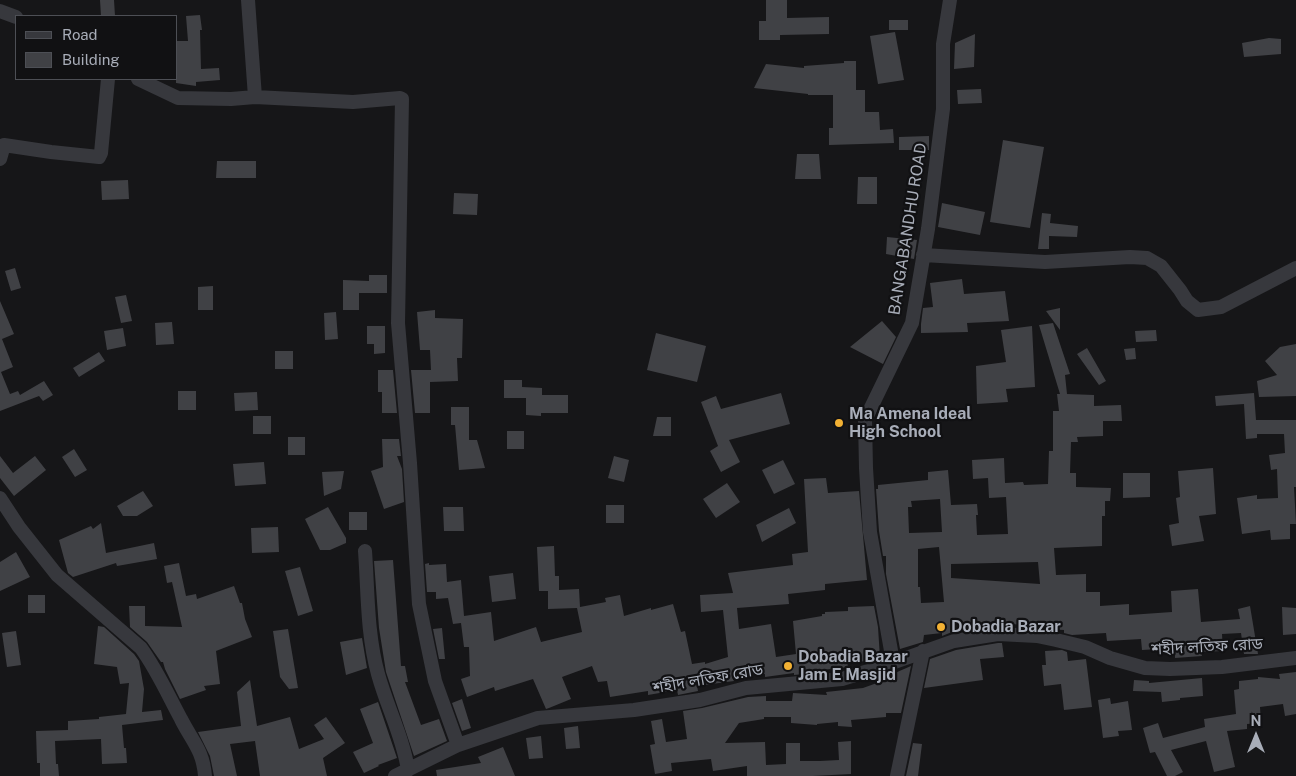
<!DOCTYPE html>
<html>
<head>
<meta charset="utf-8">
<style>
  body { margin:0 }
  #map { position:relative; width:1296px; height:776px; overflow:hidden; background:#161618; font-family:"Public Sans",sans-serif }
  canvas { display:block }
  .legend { position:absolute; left:15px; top:15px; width:162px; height:65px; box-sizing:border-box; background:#111113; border:1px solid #4d4f55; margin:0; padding:6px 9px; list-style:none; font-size:15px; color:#a8adb8 }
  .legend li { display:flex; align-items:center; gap:10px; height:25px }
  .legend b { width:25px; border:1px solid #4d4f55 }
  .north { position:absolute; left:1231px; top:711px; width:50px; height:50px; -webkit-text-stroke:4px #111113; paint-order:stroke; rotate:0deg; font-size:14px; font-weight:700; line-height:20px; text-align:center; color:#a8adb8 }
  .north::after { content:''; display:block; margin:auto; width:18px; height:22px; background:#a8adb8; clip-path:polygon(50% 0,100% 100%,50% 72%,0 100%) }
</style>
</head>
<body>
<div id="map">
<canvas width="1296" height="776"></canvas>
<ul class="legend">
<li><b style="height:6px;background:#37383d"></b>Road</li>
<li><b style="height:14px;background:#404145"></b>Building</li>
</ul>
<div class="north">N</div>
</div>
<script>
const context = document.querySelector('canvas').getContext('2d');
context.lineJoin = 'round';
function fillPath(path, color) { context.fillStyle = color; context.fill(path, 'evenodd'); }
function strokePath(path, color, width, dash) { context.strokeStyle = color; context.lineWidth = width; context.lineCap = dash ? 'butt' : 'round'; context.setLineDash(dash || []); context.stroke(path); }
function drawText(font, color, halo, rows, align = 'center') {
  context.font = font + ' "Public Sans","Noto Sans Bengali",sans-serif'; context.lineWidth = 4.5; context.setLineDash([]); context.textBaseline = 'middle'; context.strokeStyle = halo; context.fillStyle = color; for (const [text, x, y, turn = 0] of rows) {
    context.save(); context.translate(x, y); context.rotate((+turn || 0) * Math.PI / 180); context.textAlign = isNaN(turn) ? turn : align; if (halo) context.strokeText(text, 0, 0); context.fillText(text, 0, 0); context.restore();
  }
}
const building = new Path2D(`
  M100,0H114L115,16H101Z
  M766,0H787V18L829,17V34L780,35V40H759V21H766Z
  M200,15L202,30H200L201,69L219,68L220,80L196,82V86L176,83V41H188L186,16Z
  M889,20H908V30H889Z
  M895,32L904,80L878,84L870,36Z
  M975,34L974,67L954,69L955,43Z
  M1269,38L1281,39V54L1244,57L1242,43Z
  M844,61H856V90H865V112H879L880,130L893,129L894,143L829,145V128H833V95H808V94L754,88L766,64L804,68V66L844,63Z
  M981,89L982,103L958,104L957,90Z
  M929,136V150H899V137Z
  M1003,140L1044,147L1030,228L990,222Z
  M797,154H819L821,179H795Z
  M217,161H256V178H216Z
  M858,177H877V204H857Z
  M128,180L129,199L102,200L101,181Z
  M454,193L478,194L477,215L453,214Z
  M942,203L985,212L980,235L938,227Z
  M1042,213L1051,214L1050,223L1078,226L1077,237L1049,236V249H1038Z
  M887,237L917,240L914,259L886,254Z
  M15,268L21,288L11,291L5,271Z
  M369,275H387V293H359V310H343V280L369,281Z
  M962,279L964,294L1005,291L1009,321L967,323L968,332L921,333V324L923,308L933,307L930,283Z
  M213,286V310H198V287Z
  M126,295L132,321L121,323L115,297Z
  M0,301L14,334L2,339L13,367L1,372L10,394L18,391L20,395L44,381L53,395L43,401L39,396L0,411Z
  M1060,308V330L1046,311Z
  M435,310V318L463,319L462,358H457L458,381L430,382V413H415L411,370H431L430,350H420L417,312Z
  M336,312L338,339L325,340L324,313Z
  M882,321L896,337L883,364L850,347Z
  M172,322L174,344L156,345L155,323Z
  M1053,323L1070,374L1065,375L1067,394L1094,395V406L1121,405L1122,421H1103V436L1077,437L1078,442H1071L1070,473H1076V487L1111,488L1110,501H1105V516H1102V546L1054,548L1056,575L1086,574V592H1100V606L1129,604V615L1172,612L1171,591L1198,589L1201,622L1240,619L1238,609L1250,606L1258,654H1244L1241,633L1222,634L1223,651L1201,652L1202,656L1175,658V648L1142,650L1141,639L1107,641L1106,633L1072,635L1064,633V630L1044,629V626L1010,624V626L997,625L952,632L942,636V633L924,635L923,642L900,649L886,574V556H883L879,531L876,489H878V485L928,480V472L948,470L951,505L977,504L978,515H976L977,535L1008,534L1006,497L989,498L988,478L973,479L972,460L1004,458L1005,483L1023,482L1024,485L1048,484L1049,451H1053V411H1059L1057,394H1060L1039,325ZM940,499L942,532L909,533L908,507H912L911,501ZM939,547L944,602L921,603L920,587H918V549ZM1038,562L1040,584L951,578V564Z
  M367,326H385V353L374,354V344H367Z
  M1032,326L1035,387L1006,389L1008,402L977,404L976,366L1006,362L1001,330Z
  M123,328L126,346L107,350L104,331Z
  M1156,330L1157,341L1136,342L1135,331Z
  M656,333L706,346L697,382L647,370Z
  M1296,344V396L1259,397L1257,381L1277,375L1265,361L1280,347Z
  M1087,348L1106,381L1099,385L1077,354Z
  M1135,348L1136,359L1126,360L1124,349Z
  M275,351H293V369H275Z
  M99,352L105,361L79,377L73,368Z
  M378,370H393L397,413H382V392H378Z
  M504,380H522V387L542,388V395H568V413H541V416L526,415V398H504Z
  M178,391H196V410H178Z
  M257,392L258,410L235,411L234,393Z
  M781,393L790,424L729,440L740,462L721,472L710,451L718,446L701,402L716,396L721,409Z
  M1254,393L1256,420H1296V487H1294L1296,524H1290V539L1271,540L1270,530L1242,534L1237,498L1257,495V499L1278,498L1277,469L1271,470L1269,455L1285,453L1284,434H1257V438L1246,439L1244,404L1216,406L1215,396Z
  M451,407H469V440H477L485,468L459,470L455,425H451Z
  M253,416H271V434H253Z
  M657,417H671V436H653Z
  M507,431H524V449H507Z
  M288,437H305V455H288Z
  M382,439H399L401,456H397L402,469L404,502L384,509L371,471L383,467Z
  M74,449L87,470L75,477L62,457Z
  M0,456L13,473L35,456L46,470L14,496L0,478Z
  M614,456L629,460L624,482L608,478Z
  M783,460L795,484L774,494L762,470Z
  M264,462L266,484L235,486L233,464Z
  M1213,468L1216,514L1199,516L1204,541L1172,546L1169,525L1179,523L1176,498L1180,497L1178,471Z
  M344,471L341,489L324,496L322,472Z
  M1123,473H1150V497L1123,498Z
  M826,478L828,493L859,491L867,580L825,584V590L788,594L789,604L737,608L739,629L771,624L776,657L796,654L793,621L822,616V614H825V612L848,611V607L874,606L878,627L880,658L873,661L847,662L848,667L813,671V673L794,675V673L765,677V674L732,677L734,681L697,686L698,691L678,695L677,690L648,695V691L610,697L607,681L598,682L592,666L562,677L571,699L549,708L546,709L533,679L495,691L494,687L467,697L461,679L470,676L469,647H464L461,623L453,624L448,598L436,599V592H427L425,564L429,563V565L446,564L447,582L461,580L464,616L491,612L494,641L536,627L541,642L582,632L577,608L548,609V591H539L537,547L554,546L555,576H559V590L579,589L580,607L606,602L605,598L620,595L624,616L651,608V610L673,604L681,632L685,631L692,664L705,662V664L728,657L723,610L701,612L700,595L733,593L728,573L793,565L792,554L808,552L804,479Z
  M727,483L740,502L716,518L703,499Z
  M143,491L153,506L137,516H123L117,506Z
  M606,505H624V523H606Z
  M328,507L346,538V543L330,550H320L305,519Z
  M443,507H463L464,531H444Z
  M789,508L796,523L762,542L756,525Z
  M349,512H367V530H349Z
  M101,523L106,553L154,543L157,559L117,566L116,563L73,577L68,573L59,540L91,526L93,529Z
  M278,527L279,552L252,553L251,528Z
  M16,552L30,577L0,591V562Z
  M393,560L401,666H405L408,682H405L421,725L439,719L447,741L414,756L386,672L379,628L374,561Z
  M179,563L186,596L196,594L197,599L234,586L240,603H242L245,619L252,637L216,651L220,684L204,686L206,690L180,699L165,669L163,662H161L147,642L130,627L129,606H145V626L182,627L172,582L167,583L164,566Z
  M300,567L313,611L298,616L285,571Z
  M513,573L516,599L492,602L489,576Z
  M28,595H45V613H28Z
  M1282,607L1296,608V634L1283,635Z
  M98,626L104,627L134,654L139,661L144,689L142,712L161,710L163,720L122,725L124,748H126L127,763L102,764L101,739L55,741L56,764H58L59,776H40V763H37L36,731L68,730V721L99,719V717L126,714L129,683L120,684L117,667L94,664Z
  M442,628L445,659H439L433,629Z
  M288,629L298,688L289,689L280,677L273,631Z
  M16,631L21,665L7,667L2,633Z
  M362,638L367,668L346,675L340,642Z
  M998,643H1002L1004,657L980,659L983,680L924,688L930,659L956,650Z
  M1062,650L1067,652L1068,661L1086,659L1092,707L1064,710L1061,684L1044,686L1042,665H1046L1045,651Z
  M911,666L901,713H886V717L851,720L852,727L838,726V722L817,724V725L791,723V717H764V719L739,723L725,743L765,742L766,765L786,764V743H800V761H820L839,760L838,742L851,741V774L813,776H747V766L713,771L711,759L671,763L672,771L655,774L650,745L655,744L651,721L662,719L666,742L687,739L683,711L702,708L748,697L766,696V701H792L793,693L827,695L826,692L863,688L888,679V676Z
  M1296,672V714L1285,716L1283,704L1260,707L1261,723L1247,724V729L1227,731L1235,767L1214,772L1206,741L1171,750L1183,772L1175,776H1167L1155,752L1150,753L1143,728L1158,723L1163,738L1205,727L1204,719L1236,714L1234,690L1239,689V681L1258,679V677L1280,679L1279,674Z
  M1202,678L1203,696L1180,698V700L1162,702L1161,692L1133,691L1134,680L1149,681V683Z
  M250,680L257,726L290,717L299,749L324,739L314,725L326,717L345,743L323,758L327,776H260L255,741L230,744L237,776H214L210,756L198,732L241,726L237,692Z
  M1110,698L1111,704L1128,701L1132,730L1118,731L1119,736L1103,738L1098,700Z
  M462,699L471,728L462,731L452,703Z
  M378,702L397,758L378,765L379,766L364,773L353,752L373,743L360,709Z
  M578,726L580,748L566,749L564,728Z
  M541,736L543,758L529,759L526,738Z
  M913,743L922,744L918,776H906Z
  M503,747L515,776H437L436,770L481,763L478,757Z`);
const minor = new Path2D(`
  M248,0L255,97
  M0,11L16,17
  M138,79L178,98L231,99L255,97L353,102L400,98L402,99L398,323L410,463L419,604L435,681L458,745
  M0,159L4,145L51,152L99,157L101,153L108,79
  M923,255L1045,262L1130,257L1147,258L1161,266L1180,290L1187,301L1198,310L1221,307L1296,268
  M0,498L19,527L57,575L141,648C157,670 168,695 181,719C192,741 203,750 205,776
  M365,551C368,592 367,635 378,674C387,707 403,737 408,770
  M893,662L870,532L866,468L865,420L912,323L928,229L943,109V44L950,0
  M395,776L458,745L538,718L634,710L700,700L746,688L842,679L875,669L954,641L998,634L1037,636L1056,640L1085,647L1110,658L1145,668L1170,669L1222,667L1296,658
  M897,776L923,651`);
const markers = [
  [839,423,5,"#f2b134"],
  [941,627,5,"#f2b134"],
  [788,666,5,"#f2b134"]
];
const streetNames = [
  ["BANGABANDHU ROAD",908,229,-81],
  ["শহীদ লতিফ রোড",1207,647,-3],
  ["শহীদ লতিফ রোড",708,679,-10]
];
const poiNames = [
  ["Ma Amena Ideal",849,414],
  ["High School",849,432],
  ["Dobadia Bazar",951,627],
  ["Dobadia Bazar",798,657],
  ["Jam E Masjid",798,675]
];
fillPath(building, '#404145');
strokePath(minor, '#37383d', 14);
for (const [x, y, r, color] of markers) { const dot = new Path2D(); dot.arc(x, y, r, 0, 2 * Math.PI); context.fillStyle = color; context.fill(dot); strokePath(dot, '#111113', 2); }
drawText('16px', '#a8adb8', '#111113', streetNames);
drawText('bold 16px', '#a8adb8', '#111113', poiNames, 'left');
</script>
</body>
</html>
